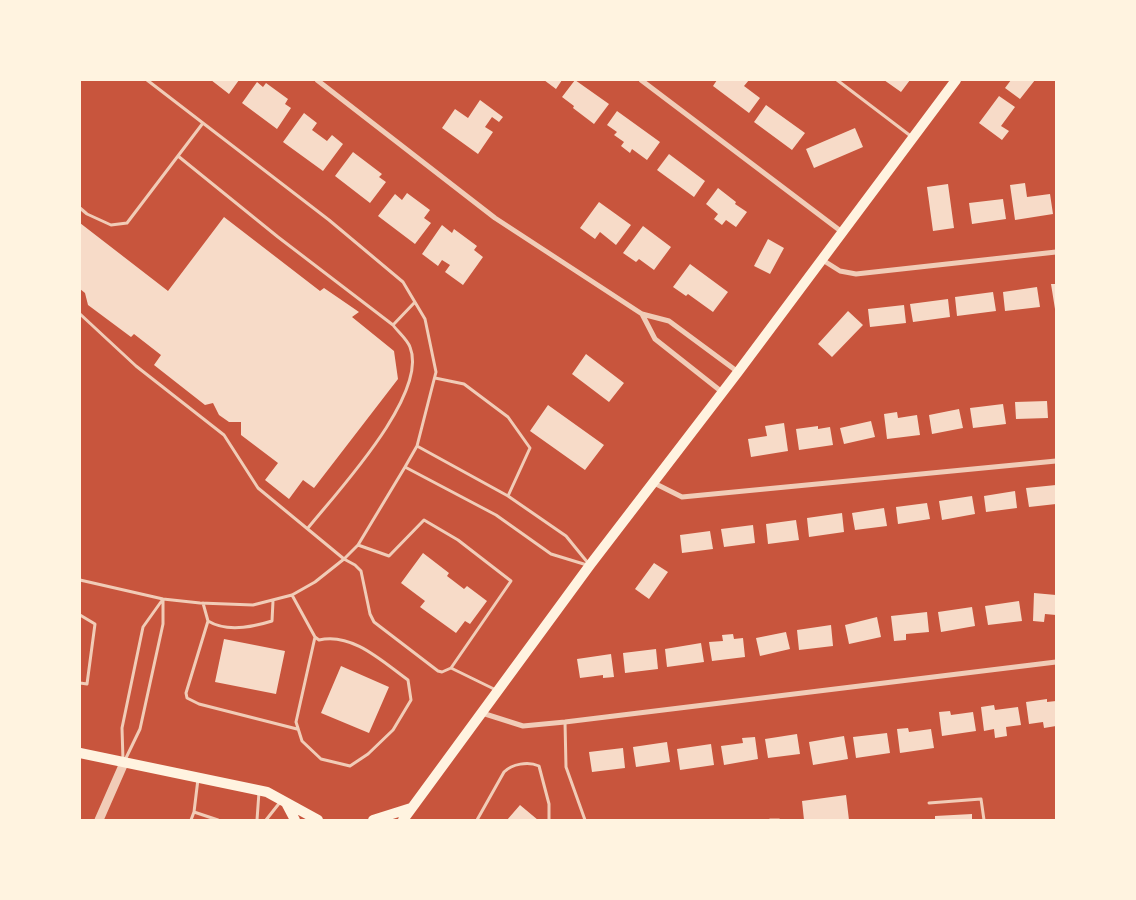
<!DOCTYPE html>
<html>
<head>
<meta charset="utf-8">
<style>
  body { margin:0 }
  #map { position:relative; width:1136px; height:900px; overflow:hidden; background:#c8553d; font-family:"PT Sans Narrow",sans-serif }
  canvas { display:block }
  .frame { position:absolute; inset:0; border:81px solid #fff3e0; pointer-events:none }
</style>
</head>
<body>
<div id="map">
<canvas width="1136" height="900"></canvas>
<div class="frame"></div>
</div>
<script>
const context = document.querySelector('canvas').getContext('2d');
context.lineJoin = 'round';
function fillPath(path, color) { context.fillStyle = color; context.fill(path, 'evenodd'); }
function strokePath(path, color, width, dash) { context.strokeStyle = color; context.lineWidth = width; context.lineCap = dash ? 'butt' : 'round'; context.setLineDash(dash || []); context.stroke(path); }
const building = new Path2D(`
  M211,80H239L229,94Z
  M544,80H562L556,89Z
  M575,80L609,104L594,124L573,108L574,106L562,97Z
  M717,80H749L744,86L760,98L749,113L713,86Z
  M884,80H910L901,92Z
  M1011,80H1035L1020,99L1005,88Z
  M257,82L263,87L266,83L288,99L285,104L291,108L277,129L242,103Z
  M999,96L1015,107L1001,126L1009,131L1002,140L979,123Z
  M480,100L503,117L499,122L492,117L485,127L493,132L478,154L442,128L455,109L468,118Z
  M766,105L805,133L792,150L754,122Z
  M617,111L660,142L647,160L632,149L630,153L621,146L624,142L614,135L617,132L607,125Z
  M304,113L317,123L312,130L327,141L332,135L343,144L323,171L283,142Z
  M855,128L863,147L814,168L806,149Z
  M353,152L382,174L379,177L386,182L370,203L335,176Z
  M669,154L705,181L694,197L657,170Z
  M1025,183L1027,197L1050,194L1053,214L1015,220L1010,185Z
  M948,184L954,228L933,231L927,187Z
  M718,188L736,202L735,204L747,212L736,227L726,220L722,225L714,219L718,214L706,204Z
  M407,193L430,210L424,218L431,223L415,244L378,216L395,194L402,200Z
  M1003,199L1006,219L972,224L969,203Z
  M599,202L631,225L616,245L600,232L595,239L580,228Z
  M224,217L320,291L324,288L359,312L352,317L394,351L398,379L314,488L303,480L289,499L265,480L278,463L241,435V422H229L219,415L213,403L205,405L154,365L161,355L134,334L131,337L88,305L85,293L80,289V223L168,291Z
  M442,225L452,233L454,229L477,246L474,250L483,257L463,285L445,272L450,265L442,260L438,266L422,254Z
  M643,226L671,247L654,270L639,259L636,262L623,253Z
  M768,239L784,248L770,274L754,266Z
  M690,264L728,292L713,312L688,294L686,296L673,287Z
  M1051,284H1056V309H1055Z
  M1037,287L1040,307L1005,311L1003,292Z
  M993,292L996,311L957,316L955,297Z
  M948,299L950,317L913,322L910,304Z
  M904,305L906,323L870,327L868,309Z
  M848,311L863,325L832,357L818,344Z
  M586,354L624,383L609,402L572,374Z
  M1047,401L1048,418L1016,419L1015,402Z
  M1003,404L1006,424L973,428L970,408Z
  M548,405L604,445L585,470L530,431Z
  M959,409L963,428L932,434L929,415Z
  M897,412L898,418L917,415L920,435L887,439L884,414Z
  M871,421L875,437L844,444L840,428Z
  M784,423L788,451L751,457L748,439L767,436L765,426Z
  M818,426V429L830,427L833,445L799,450L796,429Z
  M1056,485V504L1029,507L1026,488Z
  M1015,491L1017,508L986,512L984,496Z
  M972,496L975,514L942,520L939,501Z
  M927,503L930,519L898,524L896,507Z
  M884,508L887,526L855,530L852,513Z
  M842,513L844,532L809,537L807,518Z
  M796,520L799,540L768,544L766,524Z
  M753,525L755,543L724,547L721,529Z
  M710,531L713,549L682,553L680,535Z
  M423,553L449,573L447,576L464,589L467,586L487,601L470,624L465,621L456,633L420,607L425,601L401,583Z
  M654,563L668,572L649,599L635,589Z
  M1034,593L1056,595V615L1045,614L1044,622L1033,621Z
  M1019,601L1022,621L988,625L985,606Z
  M972,607L975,626L941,632L938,612Z
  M927,612L929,632L906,634V640L894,641L891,616Z
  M877,617L881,637L849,644L845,625Z
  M831,625L833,646L799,650L797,630Z
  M786,632L790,649L760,656L756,638Z
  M733,634L734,639L743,638L745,657L712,661L709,642L723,641L722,635Z
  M224,639L285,651L276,694L215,682Z
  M701,643L704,662L667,667L665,649Z
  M656,649L658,669L625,673L623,653Z
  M611,654L614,677L603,678V675L580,678L577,659Z
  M341,666L389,687L369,733L321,713Z
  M1047,699V702L1056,701V726L1044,728L1043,722L1029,724L1026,702Z
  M994,705L995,710L1018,707L1021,725L1006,727L1007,736L995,738L994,729L984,731L981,707Z
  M950,711L951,715L973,712L976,731L942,736L939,712Z
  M908,728L909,732L931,729L934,748L900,753L897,729Z
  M887,733L890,753L856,758L853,737Z
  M797,734L800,754L768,758L765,739Z
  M844,736L848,759L813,765L809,742Z
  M755,737L758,759L724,765L721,746L743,743L742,738Z
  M667,742L670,762L636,767L633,747Z
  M711,744L714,765L680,770L677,749Z
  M623,748L625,768L592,772L589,752Z
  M846,795L849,820H804L802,801Z
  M520,805L538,820H507Z
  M972,814V820H935V816Z`);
const service = new Path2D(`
  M837,80L912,137
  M178,156L278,237L393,325L415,302
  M80,208L87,214L111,225L127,223L203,123
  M80,314L136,366L224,435L258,488L344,559L355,565L361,571L370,614L374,622L438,671L442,672L451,668
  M435,378L464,384L508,417L530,448L508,496
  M417,446L508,496L566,536L588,563
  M405,467L496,515L551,554L587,565
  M308,528C337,492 429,394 410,347C407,339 398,332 393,325
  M358,545L389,556L424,520L458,540L511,581L451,668L496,690
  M80,580L163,599L200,603L253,605L292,595L315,582L344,559L358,545L405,467L417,446L436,372L425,319L403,282L329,220L147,80
  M292,595L315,637L296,722L302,741L321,759L350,766L368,754L393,730L411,700L408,680C383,662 352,632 319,640L315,637
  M203,603L208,621C226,632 253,627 272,621L273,601
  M80,615L95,624L87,684L80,683
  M208,621L186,693L187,698L199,704L297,729
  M565,722L566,767L585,820
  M123,760L122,728L143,627L163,599
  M125,760L140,729L163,624V600
  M198,779L194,812L218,820
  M929,803L981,799L984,820
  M191,820L194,812
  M257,820L259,792
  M266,820L281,801
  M477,820L504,772C512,764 528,761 539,766L549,804V820
  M770,820H779`);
const minor = new Path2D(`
  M317,80L495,218L642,314L669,321L738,372
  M641,80L842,232
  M821,259L840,271L856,274L1056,252
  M642,314L655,339L722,392
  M654,483L682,497L1056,461
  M482,713L523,726L565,722L1056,662`);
const tertiary = new Path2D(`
  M99,820L124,763`);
const secondary = new Path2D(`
  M80,753L267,792L318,820
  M286,803L295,820
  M373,820L411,808
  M403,820L590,565L738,372L956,80`);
fillPath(building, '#f7dbc8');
strokePath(service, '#f1ccb7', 3);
strokePath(minor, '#f1ccb7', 5);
strokePath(tertiary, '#f1ccb7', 9);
strokePath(secondary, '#fff3e0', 10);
</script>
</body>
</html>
